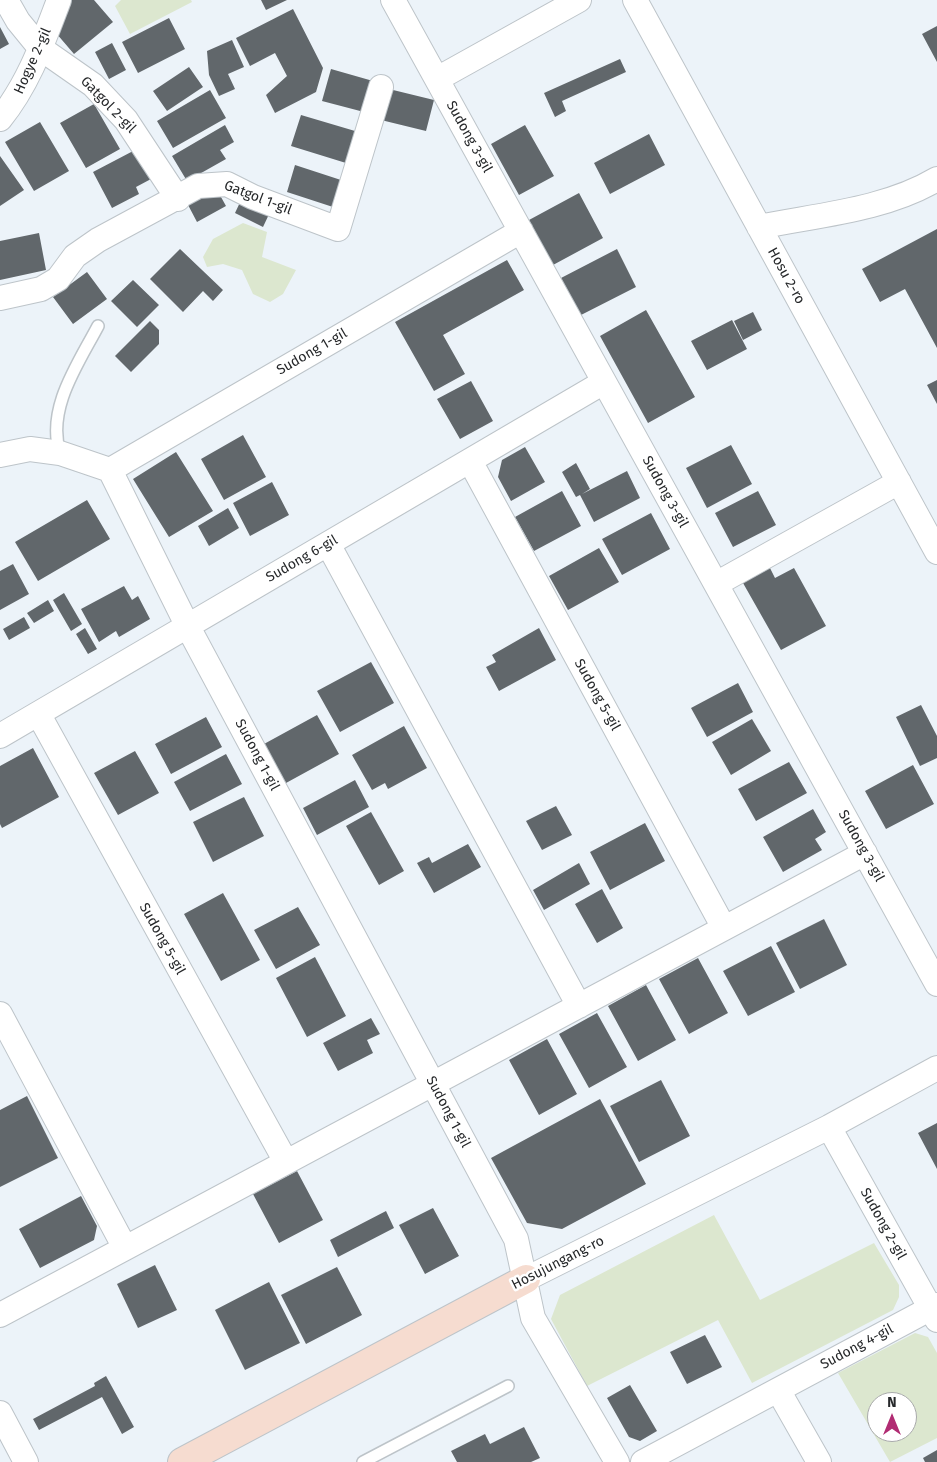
<!DOCTYPE html>
<html>
<head>
<meta charset="utf-8">
<style>
  body { margin:0 }
  #map { position:relative; width:937px; height:1462px; overflow:hidden; background:#ecf3f9; font-family:"Fira Sans",sans-serif }
  canvas { display:block }
  .north { position:absolute; left:867px; top:1392px; width:50px; height:50px; box-sizing:border-box; background:#fff; border:1px solid #a8a9aa; border-radius:50%; rotate:0deg; font-size:14px; font-weight:700; line-height:20px; text-align:center; color:#26282a }
  .north::after { content:''; display:block; margin:auto; width:18px; height:22px; background:#b12c73; clip-path:polygon(50% 0,100% 100%,50% 72%,0 100%) }
</style>
</head>
<body>
<div id="map">
<canvas width="937" height="1462"></canvas>
<div class="north">N</div>
</div>
<script>
const context = document.querySelector('canvas').getContext('2d');
context.lineJoin = 'round';
function fillPath(path, color) { context.fillStyle = color; context.fill(path, 'evenodd'); }
function strokePath(path, color, width, dash) { context.strokeStyle = color; context.lineWidth = width; context.lineCap = dash ? 'butt' : 'round'; context.setLineDash(dash || []); context.stroke(path); }
function drawText(font, color, halo, rows, align = 'center') {
  context.font = font + ' "Fira Sans",sans-serif'; context.lineWidth = 5; context.setLineDash([]); context.textBaseline = 'middle'; context.strokeStyle = halo; context.fillStyle = color; for (const [text, x, y, turn = 0] of rows) {
    context.save(); context.translate(x, y); context.rotate((+turn || 0) * Math.PI / 180); context.textAlign = isNaN(turn) ? turn : align; if (halo) context.strokeText(text, 0, 0); context.fillText(text, 0, 0); context.restore();
  }
}
const green = new Path2D(`
  M121,0H191L192,2L130,34L115,6Z
  M243,223L267,232L262,257L296,270L283,294L270,302L253,294L242,270L223,264L207,267L203,257L213,239Z
  M714,1215L760,1300L874,1243L899,1285V1297L893,1310L752,1383L718,1320L587,1386L551,1319L560,1295Z
  M915,1333L928,1337L937,1353V1438L890,1462L838,1373ZM877,1402H907V1432H877Z`);
const building = new Path2D(`
  M71,0H94L113,22L74,54L56,33Z
  M261,0H287L266,10Z
  M293,9L323,68L316,92L275,113L266,95L287,76L275,53L250,66L236,38Z
  M169,18L185,49L138,73L122,42Z
  M937,26V62L922,34Z
  M0,27L9,44L0,49Z
  M232,40L244,67L228,74L235,89L219,96L209,75L207,51Z
  M112,43L126,70L109,79L95,52Z
  M620,59L626,72L562,101L566,111L555,117L544,93Z
  M189,67L203,87L167,111L153,91Z
  M331,69L373,81L364,112L322,101Z
  M389,89L434,100L426,131L381,120Z
  M210,90L226,118L173,148L157,121Z
  M94,104L120,149L86,168L60,123Z
  M301,115L355,131L346,163L291,146Z
  M40,122L69,171L34,191L5,142Z
  M225,125L234,142L220,150L226,159L187,181L172,156Z
  M525,125L554,176L519,195L491,144Z
  M649,134L665,165L610,194L594,163Z
  M135,150L151,179L136,187L139,194L112,208L93,172Z
  M0,156L24,190L0,206Z
  M295,165L344,181L336,208L287,192Z
  M216,188L226,206L197,222L187,203Z
  M579,193L603,238L553,265L529,220Z
  M243,196L271,210L263,227L235,213Z
  M937,229V348L905,289L880,302L862,269Z
  M39,233L46,270L0,280V241Z
  M180,249L223,290L213,301L203,291L183,312L150,279Z
  M617,249L636,287L581,315L561,278Z
  M507,260L524,290L443,335L465,374L434,391L395,322Z
  M87,272L107,299L73,324L53,297Z
  M133,280L159,305L137,327L111,301Z
  M646,310L695,397L648,423L600,336Z
  M753,312L762,330L743,340L734,321Z
  M732,320L747,349L707,370L691,341Z
  M150,321L159,330V344L131,372L115,356Z
  M937,380V404L927,385Z
  M471,381L493,421L460,439L437,399Z
  M243,435L266,477L224,500L201,459Z
  M731,445L752,484L707,508L686,468Z
  M525,447L545,482L511,501L498,477L502,460Z
  M176,452L213,511L169,537L133,479Z
  M576,463L590,489L582,494L627,471L640,498L594,522L580,495L576,497L562,472Z
  M272,482L289,515L250,536L233,503Z
  M562,491L581,526L534,551L515,517Z
  M758,491L776,525L733,547L715,513Z
  M87,500L110,539L38,581L15,542Z
  M228,508L239,528L209,546L198,526Z
  M651,513L670,549L622,575L602,539Z
  M599,548L619,582L568,610L549,576Z
  M13,564L29,594L0,610V571Z
  M770,568L775,578L794,568L826,626L781,650L743,583Z
  M124,586L132,600L138,596L150,619L119,637L116,631L99,642L81,609Z
  M64,593L82,624L71,631L53,600Z
  M48,600L54,611L34,623L27,613Z
  M24,617L30,628L9,640L3,629Z
  M85,628L97,649L88,654L76,634Z
  M539,628L556,660L499,691L486,667L496,662L492,655Z
  M371,662L394,703L340,732L317,691Z
  M738,683L753,712L707,737L691,708Z
  M921,705L937,736V758L920,766L896,717Z
  M317,715L339,754L286,783L264,744Z
  M206,717L222,747L171,774L155,744Z
  M752,719L771,751L731,775L712,742Z
  M404,726L427,768L388,789L385,783L372,790L352,755Z
  M33,748L59,797L2,828L0,824V766Z
  M135,751L159,793L118,815L94,773Z
  M226,754L242,784L190,811L174,782Z
  M789,762L807,793L756,821L738,789Z
  M913,765L934,804L886,829L865,791Z
  M355,780L369,807L317,835L303,808Z
  M244,797L264,836L213,862L193,822Z
  M556,806L572,835L542,850L526,821Z
  M813,809L826,832L815,839L822,850L783,872L763,837Z
  M371,812L404,871L379,885L346,826Z
  M645,823L665,861L610,890L590,852Z
  M468,844L481,867L434,893L417,863L429,857L432,863Z
  M579,863L590,884L544,910L533,890Z
  M602,889L623,928L597,943L575,904Z
  M223,893L260,960L221,981L184,914Z
  M298,907L320,945L276,969L254,930Z
  M824,919L847,965L800,989L776,943Z
  M771,946L795,992L748,1016L723,971Z
  M315,957L346,1016L307,1037L276,978Z
  M698,958L728,1013L689,1034L659,979Z
  M646,985L676,1040L638,1061L608,1006Z
  M597,1013L627,1067L589,1088L559,1034Z
  M371,1018L380,1034L367,1040L373,1053L338,1071L323,1043Z
  M547,1039L577,1094L539,1115L509,1060Z
  M661,1080L690,1136L639,1162L610,1106Z
  M27,1096L58,1158L0,1187V1110Z
  M600,1099L646,1184L562,1229L527,1223L491,1158Z
  M937,1123V1169L918,1133Z
  M297,1171L323,1220L279,1243L253,1194Z
  M81,1196L97,1226L94,1240L40,1268L19,1229Z
  M433,1208L459,1256L425,1274L399,1225Z
  M386,1211L394,1228L338,1257L330,1240Z
  M155,1265L177,1310L138,1328L117,1284Z
  M337,1267L362,1315L306,1344L281,1295Z
  M269,1282L300,1343L245,1370L215,1310Z
  M705,1335L722,1367L687,1384L670,1352Z
  M106,1376L134,1427L122,1434L102,1397L39,1430L33,1419L95,1386L94,1383Z
  M630,1385L657,1431L640,1441L629,1437L607,1398Z
  M524,1427L540,1458L531,1462H457L451,1451L485,1434L490,1444Z
  M937,1450V1462H925L923,1458Z`);
const lane = new Path2D(`
  M60,453C46,409 78,364 98,326
  M363,1462L508,1386`);
const street = new Path2D(`
  M6,0L18,21L40,48L93,85L126,120L178,199
  M393,0L937,984
  M635,0L937,552
  M437,79L579,0
  M0,119C29,83 43,42 59,0
  M759,227C818,215 885,210 937,179
  M521,231L110,470L188,627L516,1239L533,1318L617,1462
  M0,298L41,289L58,279L75,256L98,240L198,186L227,184L253,197L338,229L381,87
  M0,455L30,449L60,453L110,470
  M470,461L724,928
  M328,544L579,1006
  M716,584L899,482
  M39,715L286,1162
  M0,736L604,382
  M0,1014L125,1248
  M829,1127L937,1320
  M526,1279L829,1127L937,1068
  M0,1315L865,853
  M778,1390L819,1462
  M0,1413L26,1462
  M643,1462L937,1305`);
const secondary = new Path2D(`
  M182,1462L526,1279`);
const streetNames = [
  ["Hogye 2-gil",33,61,-66],
  ["Gatgol 2-gil",108,105,46],
  ["Sudong 3-gil",469,137,61],
  ["Gatgol 1-gil",258,198,21],
  ["Hosu 2-ro",786,276,61],
  ["Sudong 1-gil",312,352,-30],
  ["Sudong 3-gil",665,492,61],
  ["Sudong 6-gil",302,559,-30],
  ["Sudong 5-gil",597,695,61],
  ["Sudong 1-gil",257,755,62],
  ["Sudong 3-gil",861,846,61],
  ["Sudong 5-gil",162,939,61],
  ["Sudong 1-gil",448,1112,62],
  ["Sudong 2-gil",883,1224,61],
  ["Hosujungang-ro",558,1263,-27],
  ["Sudong 4-gil",857,1347,-28]
];
fillPath(green, '#dce7cf');
fillPath(building, '#61676b');
strokePath(lane, '#bdc4c9', 14);
strokePath(street, '#bdc4c9', 26);
strokePath(secondary, '#bdc4c9', 30);
strokePath(lane, '#fff', 11);
strokePath(street, '#fff', 24);
strokePath(secondary, '#f6dcd0', 28);
drawText('14px', '#26282a', '#fff', streetNames);
</script>
</body>
</html>
